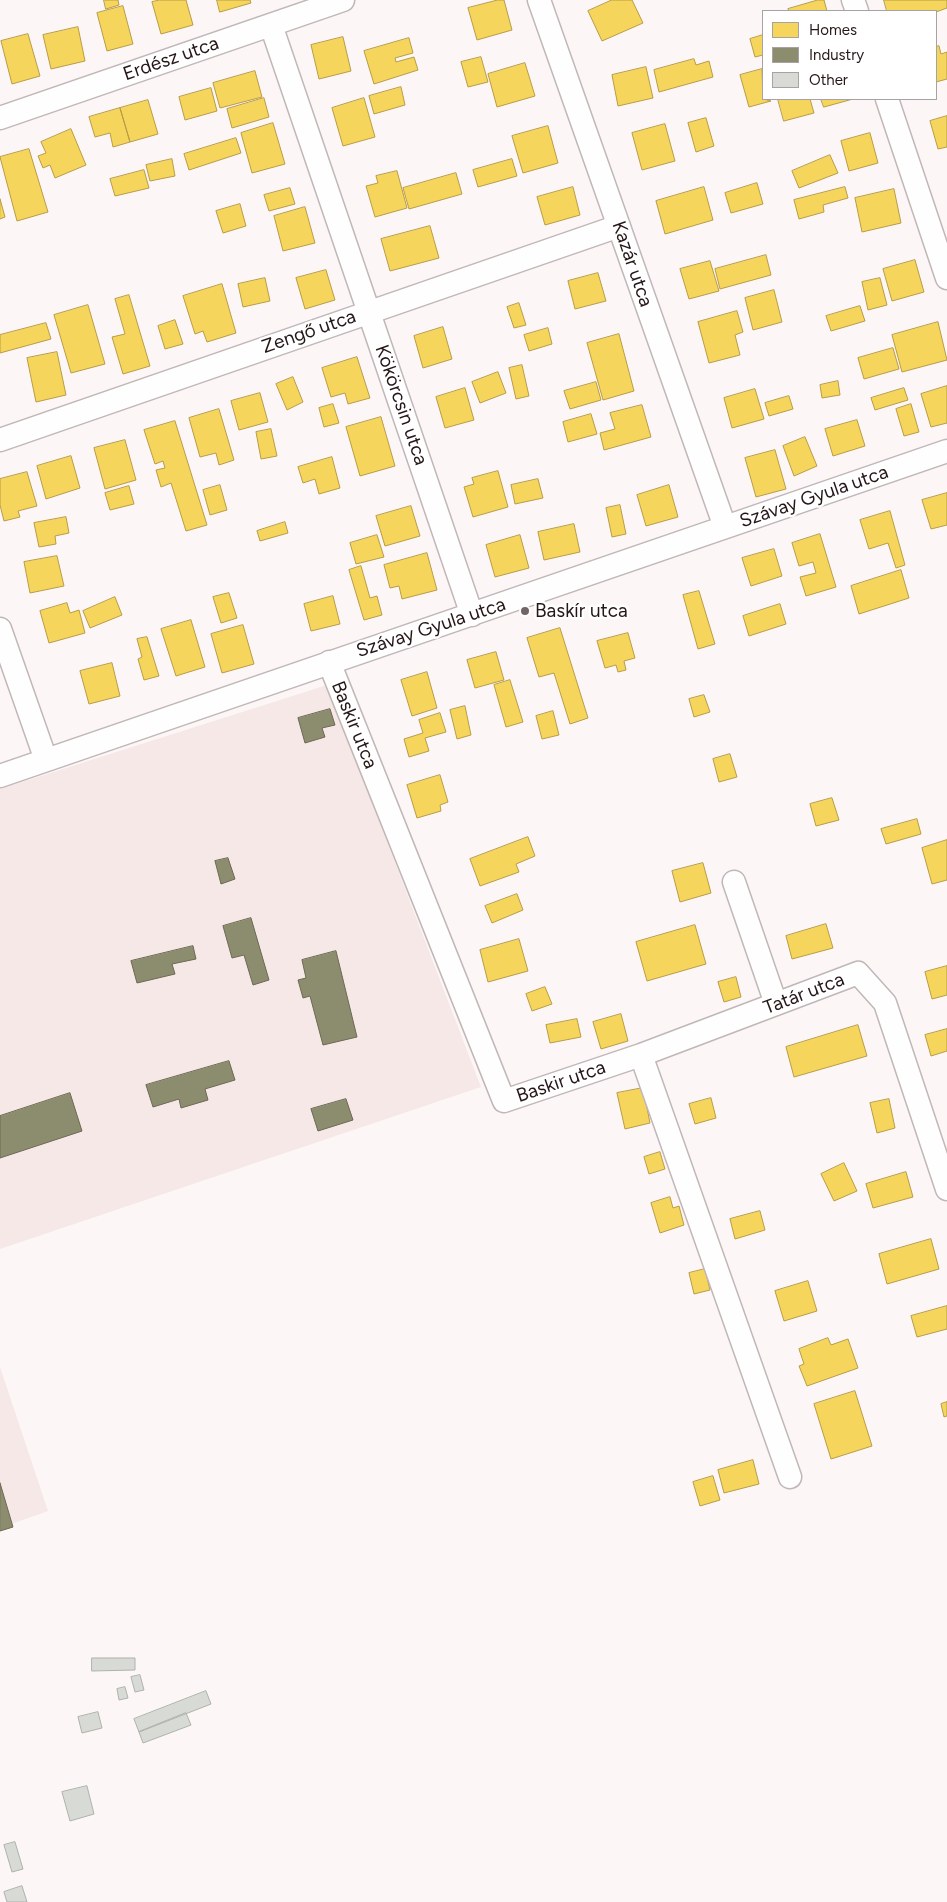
<!DOCTYPE html>
<html>
<head>
<meta charset="utf-8">
<style>
  body { margin:0 }
  #map { position:relative; width:947px; height:1902px; overflow:hidden; background:#fcf6f6; font-family:Figtree,sans-serif }
  canvas { display:block }
  .legend { position:absolute; left:762px; top:10px; width:175px; height:90px; box-sizing:border-box; background:#fff; border:1px solid #a8a2a2; margin:0; padding:6px 9px; list-style:none; font-size:15px; color:#261717 }
  .legend li { display:flex; align-items:center; gap:10px; height:25px }
  .legend b { width:25px; border:1px solid #a8a2a2 }
</style>
</head>
<body>
<div id="map">
<canvas width="947" height="1902"></canvas>
<ul class="legend">
<li><b style="height:14px;background:#f6d55c"></b>Homes</li>
<li><b style="height:14px;background:#8c8c6e"></b>Industry</li>
<li><b style="height:14px;background:#d8dad6"></b>Other</li>
</ul>
</div>
<script>
const context = document.querySelector('canvas').getContext('2d');
context.lineJoin = 'round';
function fillPath(path, color) { context.fillStyle = color; context.fill(path, 'evenodd'); }
function strokePath(path, color, width, dash) { context.strokeStyle = color; context.lineWidth = width; context.lineCap = dash ? 'butt' : 'round'; context.setLineDash(dash || []); context.stroke(path); }
function drawText(font, color, halo, rows, align = 'center') {
  context.font = font + ' Figtree,sans-serif'; context.lineWidth = 5; context.setLineDash([]); context.textBaseline = 'middle'; context.strokeStyle = halo; context.fillStyle = color; for (const [text, x, y, turn = 0] of rows) {
    context.save(); context.translate(x, y); context.rotate((+turn || 0) * Math.PI / 180); context.textAlign = isNaN(turn) ? turn : align; if (halo) context.strokeText(text, 0, 0); context.fillText(text, 0, 0); context.restore();
  }
}
const built = new Path2D(`
  M327,685L481,1087L0,1249V789Z
  M0,1367L48,1511L0,1528Z`);
const homes = new Path2D(`
  M104,0H118L119,5L106,9Z
  M160,0H186L193,25L161,34L152,2Z
  M217,0H250L251,3L220,12Z
  M498,0H504L512,30L477,40L468,8Z
  M612,0H632L643,23L602,41L588,11Z
  M818,0H824L827,11H789L788,9Z
  M884,0H947V8L936,12L887,11Z
  M123,6L133,44L107,51L97,13Z
  M78,27L85,61L51,69L43,35Z
  M28,34L40,76L12,84L1,41Z
  M763,35V55L755,57L750,39Z
  M343,37L351,71L319,79L311,45Z
  M409,38L413,53L395,58L396,62L414,57L418,70L374,84L364,51Z
  M939,46L941,54L947,52V79L936,82V47Z
  M481,57L488,82L468,87L461,62Z
  M694,59L696,65L709,61L713,77L659,92L654,70Z
  M525,63L535,96L497,107L488,74Z
  M646,67L653,98L618,106L612,75Z
  M762,69L763,99L771,101L749,107L740,75Z
  M255,71L262,97L220,108L213,83Z
  M401,87L405,105L374,114L369,96Z
  M211,88L217,111L185,120L179,97Z
  M264,98L269,117L232,128L227,109Z
  M364,98L375,137L343,146L332,108Z
  M778,99H810L814,113L784,121Z
  M821,99H853L824,107Z
  M148,100L158,134L130,142L120,108Z
  M120,108L130,142L113,147L110,133L95,137L89,117Z
  M947,116V147L938,149L930,121Z
  M706,118L714,146L696,152L688,123Z
  M273,123L285,164L252,173L241,133Z
  M665,124L675,161L642,170L632,133Z
  M548,126L558,163L523,173L512,136Z
  M71,129L86,165L55,178L50,165L43,168L38,156L46,153L41,142Z
  M870,133L878,163L849,171L841,141Z
  M236,138L241,153L189,170L184,154Z
  M29,149L48,212L17,221L0,157Z
  M830,155L838,173L799,188L792,171Z
  M172,159L175,176L150,181L146,165Z
  M512,159L517,176L478,187L473,170Z
  M144,170L149,188L115,196L110,179Z
  M397,171L407,208L375,217L366,186L378,183L376,176Z
  M456,173L462,194L409,209L403,188Z
  M757,183L763,204L731,213L725,193Z
  M573,187L580,215L545,225L537,197Z
  M704,187L713,220L665,234L656,201Z
  M845,187L848,198L823,205L824,212L799,219L794,200Z
  M290,188L295,204L269,211L264,195Z
  M894,189L901,223L862,232L855,198Z
  M0,199L5,217L0,219Z
  M240,204L246,226L223,233L216,211Z
  M305,207L315,243L283,251L274,216Z
  M430,226L439,258L390,271L381,239Z
  M766,255L771,275L720,289L715,269Z
  M915,260L924,292L892,301L883,269Z
  M710,261L719,291L689,299L680,269Z
  M326,270L335,300L305,309L296,278Z
  M598,273L606,301L575,309L568,281Z
  M265,278L270,301L243,307L238,284Z
  M880,278L887,305L868,310L862,282Z
  M222,284L236,333L207,342L203,331L195,334L183,296Z
  M774,290L782,322L753,330L745,298Z
  M129,295L150,366L123,374L112,337L125,334L115,299Z
  M519,303L526,325L514,328L507,307Z
  M88,305L105,364L71,373L54,315Z
  M860,306L865,321L831,331L826,316Z
  M737,311L743,332L735,335L740,355L709,363L698,322Z
  M175,320L183,344L165,349L158,326Z
  M938,322L947,360L902,372L892,335Z
  M46,323L51,339L0,353V335Z
  M443,327L452,359L423,368L414,336Z
  M548,328L552,344L529,351L524,335Z
  M619,334L634,391L603,400L587,343Z
  M893,348L899,369L864,379L858,358Z
  M57,352L66,395L36,402L27,358Z
  M357,357L370,398L348,404L345,393L331,397L322,368Z
  M522,365L529,396L516,399L509,368Z
  M498,372L506,393L480,403L472,382Z
  M293,377L303,402L287,410L276,384Z
  M838,381L840,395L822,398L820,385Z
  M596,382L601,400L570,409L564,391Z
  M947,386V423L931,427L921,394Z
  M465,388L474,420L445,428L436,397Z
  M904,388L908,400L875,410L871,398Z
  M755,389L764,419L732,428L724,398Z
  M260,393L268,422L239,430L231,401Z
  M789,396L793,409L769,416L765,403Z
  M333,404L339,423L324,427L319,408Z
  M911,404L919,432L904,436L896,409Z
  M642,405L651,437L604,450L600,433L615,429L610,413Z
  M219,409L234,460L219,465L216,453L200,457L189,418Z
  M591,414L597,434L568,442L563,422Z
  M381,417L395,466L360,476L346,427Z
  M857,420L865,446L833,456L825,429Z
  M175,421L207,525L186,531L171,483L161,487L156,470L165,468L163,461L155,464L144,430Z
  M271,429L277,456L261,459L256,432Z
  M805,437L817,466L794,476L783,446Z
  M125,440L136,480L105,489L94,448Z
  M775,450L786,489L756,497L745,458Z
  M71,456L80,488L46,499L37,466Z
  M332,457L340,488L319,494L315,479L303,483L298,467Z
  M498,471L508,507L473,517L464,487L474,484L472,478Z
  M27,472L37,506L18,511L20,517L4,521L0,505V479Z
  M538,479L543,498L515,504L511,485Z
  M220,485L227,510L210,515L203,490Z
  M669,485L678,517L646,526L637,495Z
  M129,486L134,504L110,510L105,493Z
  M947,493V525L931,529L922,500Z
  M620,505L626,534L612,537L606,508Z
  M411,506L420,536L385,546L376,516Z
  M890,511L905,565L896,568L888,543L869,549L860,520Z
  M66,517L69,533L55,536L56,544L39,547L34,523Z
  M285,522L288,533L260,541L257,531Z
  M574,524L580,552L544,560L538,532Z
  M820,534L836,587L806,596L800,577L816,573L813,562L799,566L792,543Z
  M377,535L384,557L356,564L350,543Z
  M520,535L529,568L495,577L486,545Z
  M774,549L782,576L751,586L742,558Z
  M427,553L437,590L402,599L399,586L390,588L384,565Z
  M57,556L64,586L30,593L24,562Z
  M361,566L370,598L377,596L382,615L364,620L349,570Z
  M901,570L909,598L859,614L851,586Z
  M699,591L715,644L698,649L683,595Z
  M229,593L237,618L221,623L213,597Z
  M333,596L340,624L311,631L304,604Z
  M115,597L122,615L90,628L83,611Z
  M67,603L70,613L79,610L85,633L49,643L40,611Z
  M780,604L786,624L749,636L743,616Z
  M191,620L205,667L176,676L161,629Z
  M243,625L254,664L222,673L211,634Z
  M560,628L588,718L570,724L554,673L539,677L527,638Z
  M628,633L635,658L624,661L626,670L618,672L616,665L605,668L597,641Z
  M147,637L159,676L144,680L138,659L142,657L137,639Z
  M496,652L504,680L475,688L467,660Z
  M112,663L120,696L89,704L80,671Z
  M427,672L437,708L412,716L401,680Z
  M510,680L523,722L506,727L494,685Z
  M704,695L710,712L694,717L689,699Z
  M465,706L471,735L457,739L450,710Z
  M553,711L559,735L542,739L536,716Z
  M440,713L446,732L425,738L429,751L409,757L404,739L423,733L419,720Z
  M730,754L737,777L719,782L713,759Z
  M440,775L448,802L440,805L441,811L417,818L407,785Z
  M832,798L839,820L816,826L810,804Z
  M917,819L921,834L886,844L881,829Z
  M528,837L535,856L516,864L519,872L480,886L470,859Z
  M947,840V880L932,884L922,848Z
  M703,863L711,893L680,902L672,871Z
  M517,894L523,910L492,923L485,906Z
  M826,924L833,948L792,959L786,936Z
  M695,925L706,964L647,981L636,942Z
  M519,939L528,971L488,982L480,950Z
  M947,966V995L932,999L925,972Z
  M736,977L741,997L724,1002L718,982Z
  M545,987L552,1004L532,1011L526,994Z
  M621,1014L628,1041L601,1049L593,1022Z
  M577,1019L581,1037L550,1043L546,1025Z
  M858,1025L867,1056L794,1077L786,1047Z
  M947,1029V1051L931,1056L925,1035Z
  M643,1088L650,1123L625,1129L617,1093Z
  M711,1098L716,1118L695,1124L689,1104Z
  M889,1099L895,1128L877,1133L870,1103Z
  M660,1152L665,1169L649,1174L644,1157Z
  M844,1163L857,1191L834,1201L821,1174Z
  M906,1172L913,1197L873,1208L866,1184Z
  M670,1197L673,1208L679,1206L684,1225L660,1233L651,1203Z
  M760,1211L765,1230L735,1239L730,1219Z
  M931,1239L939,1269L887,1284L879,1254Z
  M705,1269L710,1290L694,1294L689,1273Z
  M808,1281L817,1311L784,1321L775,1291Z
  M947,1306V1329L917,1337L911,1316Z
  M828,1338L831,1345L848,1339L858,1368L807,1386L799,1366L804,1364L799,1349Z
  M855,1391L872,1446L831,1459L814,1404Z
  M947,1402V1416L944,1417L941,1404Z
  M753,1460L759,1484L724,1493L718,1470Z
  M713,1476L720,1500L700,1506L693,1482Z`);
const industry = new Path2D(`
  M330,709L335,725L322,728L325,737L305,743L298,718Z
  M228,858L235,879L221,884L215,861Z
  M251,918L269,980L253,985L244,955L232,958L223,926Z
  M193,946L196,959L172,964L175,974L137,983L131,961Z
  M336,951L357,1037L323,1045L310,996L303,998L298,980L306,978L302,960Z
  M229,1061L235,1080L205,1089L208,1100L181,1108L179,1099L153,1107L146,1085Z
  M70,1093L82,1131L0,1158V1116Z
  M346,1099L353,1120L318,1131L311,1109Z
  M0,1483L13,1527L0,1531Z`);
const building = new Path2D(`
  M92,1658H135V1670L92,1671Z
  M140,1675L144,1690L135,1692L131,1677Z
  M125,1687L128,1698L119,1700L117,1689Z
  M206,1691L211,1704L139,1732L134,1719Z
  M98,1712L102,1728L82,1733L78,1717Z
  M186,1713L191,1725L143,1743L139,1732Z
  M87,1786L94,1814L70,1821L62,1792Z
  M15,1842L23,1869L12,1872L4,1845Z
  M22,1886L27,1902H7L4,1892Z`);
const street = new Path2D(`
  M539,0L725,527
  M853,0L857,11
  M271,25L472,615
  M887,99L947,278
  M0,118L343,0
  M0,440L619,226
  M0,629L46,760
  M329,662L504,1101L641,1055L790,1477
  M0,776L947,451
  M734,882L776,1004
  M641,1055L858,973L885,1003L947,1189`);
const markers = [
  [525,611,5,"#716565"]
];
const streetNames = [
  ["Erdész utca",171,59,-19],
  ["Kazár utca",632,264,71],
  ["Zengő utca",309,332,-19],
  ["Kökörcsin utca",401,405,71],
  ["Szávay Gyula utca",814,497,-19],
  ["Szávay Gyula utca",431,628,-18],
  ["Baskir utca",354,725,68],
  ["Tatár utca",804,994,-21],
  ["Baskir utca",561,1082,-19]
];
const poiNames = [
  ["Baskír utca",535,611]
];
fillPath(built, '#f7e8e8');
fillPath(homes, '#f6d55c');
strokePath(homes, '#b89c47', 1);
fillPath(industry, '#8c8c6e');
strokePath(industry, '#6d6954', 1);
fillPath(building, '#d8dad6');
strokePath(building, '#aeb1ac', 1);
strokePath(street, '#c1b7b7', 25);
strokePath(street, '#fffefe', 22);
for (const [x, y, r, color] of markers) { const dot = new Path2D(); dot.arc(x, y, r, 0, 2 * Math.PI); context.fillStyle = color; context.fill(dot); strokePath(dot, '#fff', 2); }
drawText('19px', '#261717', '#fff', streetNames);
drawText('19px', '#261717', '#fff', poiNames, 'left');
</script>
</body>
</html>
